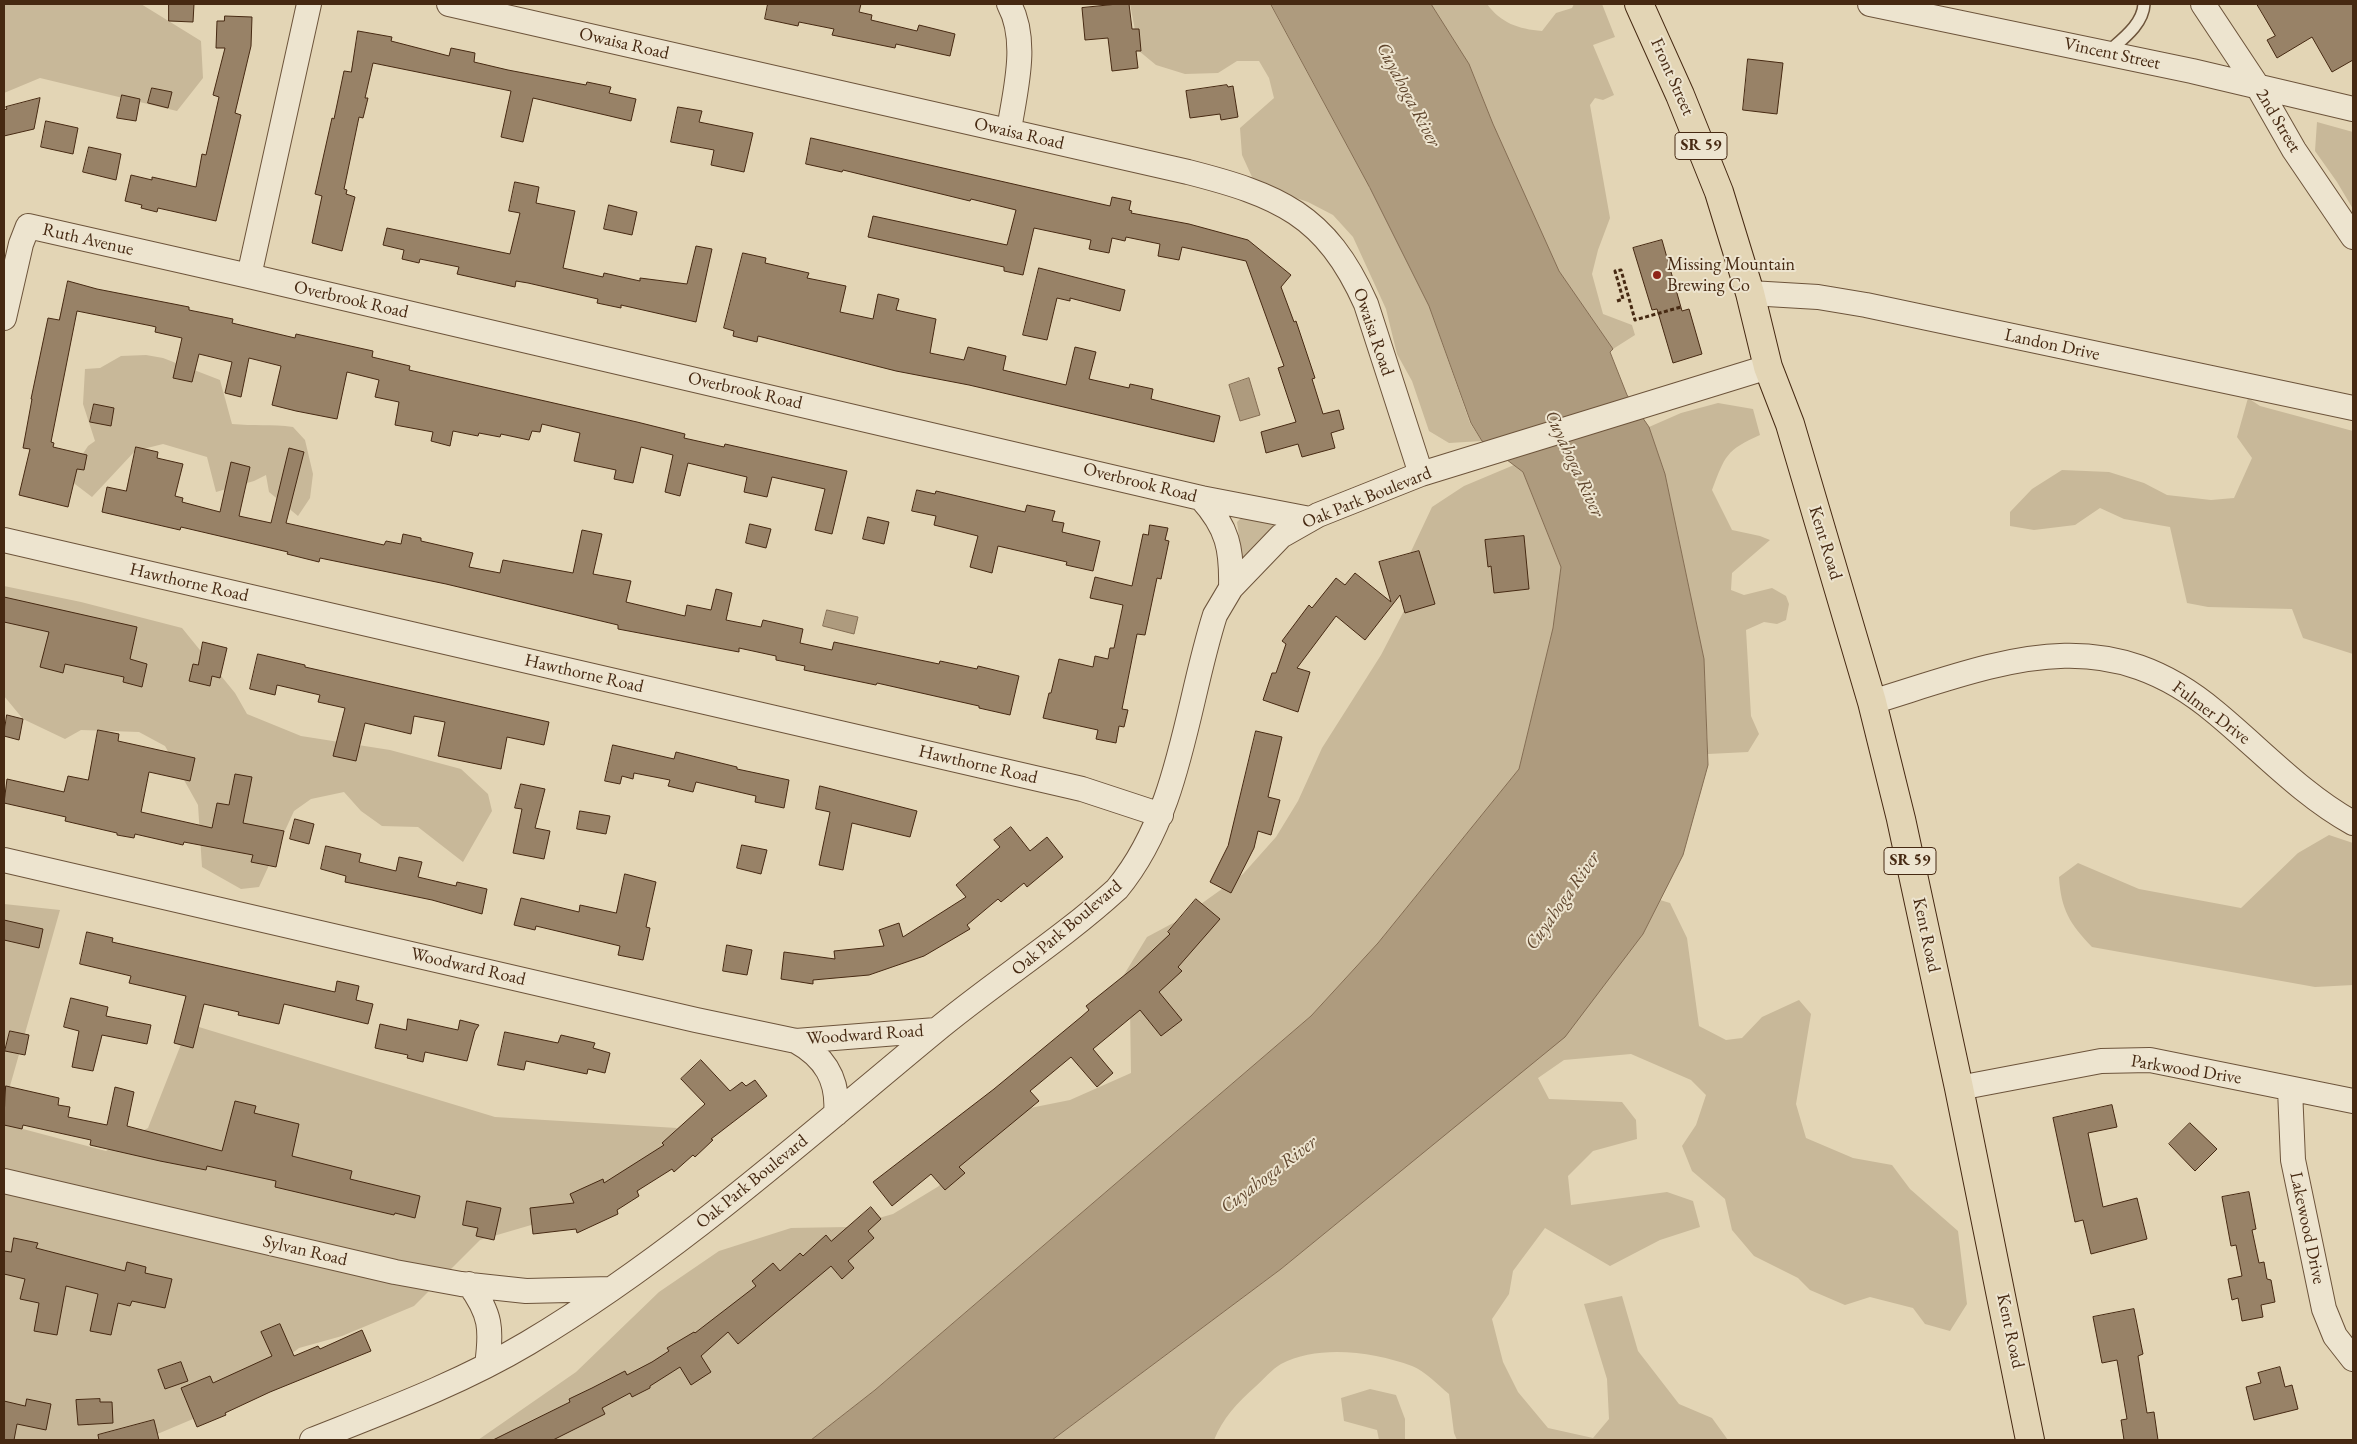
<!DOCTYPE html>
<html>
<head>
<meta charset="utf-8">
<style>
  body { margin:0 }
  #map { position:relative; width:2357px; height:1444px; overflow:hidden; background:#e3d5b5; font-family:"EB Garamond",serif }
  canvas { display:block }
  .frame { position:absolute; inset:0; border:5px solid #462912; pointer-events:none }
</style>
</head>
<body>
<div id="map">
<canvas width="2357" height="1444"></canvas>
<div class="frame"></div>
</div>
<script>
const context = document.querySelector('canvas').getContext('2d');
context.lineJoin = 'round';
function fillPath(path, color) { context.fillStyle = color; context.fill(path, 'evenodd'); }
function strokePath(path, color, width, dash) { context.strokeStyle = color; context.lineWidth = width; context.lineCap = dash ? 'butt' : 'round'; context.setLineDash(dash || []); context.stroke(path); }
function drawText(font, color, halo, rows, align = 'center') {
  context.font = font + ' "EB Garamond",serif'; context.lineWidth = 4; context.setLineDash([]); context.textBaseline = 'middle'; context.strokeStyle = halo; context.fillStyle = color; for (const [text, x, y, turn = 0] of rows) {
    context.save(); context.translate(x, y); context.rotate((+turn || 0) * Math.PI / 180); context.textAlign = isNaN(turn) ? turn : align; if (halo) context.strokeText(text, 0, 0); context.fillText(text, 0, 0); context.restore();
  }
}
const green = new Path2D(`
  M4,4H141L201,41L203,78L177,111L40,78L4,93Z
  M1130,4H1271L1370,188L1429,306L1470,423L1482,441L1449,443L1429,431L1412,381L1397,354L1386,309L1353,237L1333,215L1308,202L1275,191L1252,177L1242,155L1240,128L1274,98L1269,78L1259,61H1237L1218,73L1185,74L1156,65L1139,51Z
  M1431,4H1487C1501,23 1518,29 1542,31L1556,13L1572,8L1574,4H1602L1615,37L1593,45L1614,95L1603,100L1595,98L1590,105L1610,218L1598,250L1592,274L1603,314L1632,325L1635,335L1613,349L1559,271L1493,124L1469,64Z
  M2317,122L2353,132V209L2337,182L2315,151Z
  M146,355L163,358L220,380L232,424C253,426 272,424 293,427L305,440L313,474L310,498L298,516L269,492L266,475L254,481L216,492L207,457L163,444L135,451L92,497L67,478L88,446L95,441L83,404L85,369L100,368L121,356Z
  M2248,398L2260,406L2353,431V654L2303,638L2292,609L2208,607L2187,603L2170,527L2124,519L2100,508L2075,525L2034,530L2010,526V512L2032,489L2062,470L2109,472L2144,483L2167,495L2211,500L2234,498L2252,458L2237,437Z
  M1718,403L1753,409L1760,435C1726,450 1725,456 1712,490L1732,530L1760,536L1770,540L1732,573L1731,590L1744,595L1772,588L1786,596L1789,604L1786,620L1777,624L1764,622L1746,630L1751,716L1759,734L1748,752L1708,754L1704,659L1665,474L1649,427L1681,413Z
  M1514,465L1523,472L1561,567L1553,628L1519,769L1378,943L1311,1016L875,1390L811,1440H478L576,1372L659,1292L719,1251L791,1228L847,1227L893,1214L939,1186L964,1152L1000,1114L1070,1100L1131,1073L1130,1007L1122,978L1147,937L1177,921L1243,874L1276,837L1298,801L1322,748L1381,655L1407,605V560L1432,507L1464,486Z
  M1242,517L1274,522L1275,529L1242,559L1239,556L1240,543L1237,522Z
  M4,586L81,602L182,628L235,693L247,714L301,736L390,750L461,769L488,794L492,811L463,862L418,827L382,826L361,811L344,792L311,799L294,811L259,887L241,889L202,867L198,805L165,746L139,732L81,730L65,739L23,719L4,696Z
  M2329,835L2353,843V985L2315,987L2092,947C2070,924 2061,910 2059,877L2078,863L2139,889L2241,908L2298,853Z
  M1660,900L1670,903L1687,938L1699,1026L1726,1040L1742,1038L1762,1017L1799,1000L1811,1014L1796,1104L1806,1138L1853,1158L1892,1165L1910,1189L1958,1231L1967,1304L1950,1331L1925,1324L1913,1308L1870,1297L1845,1305L1810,1290L1798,1278L1754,1256L1732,1230L1725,1199L1692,1171L1682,1146L1696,1125L1706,1095L1691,1080L1631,1054L1564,1060L1538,1078L1549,1099L1622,1102L1636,1120L1637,1139L1593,1151L1568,1176L1571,1205L1667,1192L1693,1201L1700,1227L1660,1240L1610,1266L1545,1228L1513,1271L1509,1294L1492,1319L1503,1362L1518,1392L1548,1428L1593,1438L1609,1419L1607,1379L1584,1304L1622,1296L1638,1351L1679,1404L1712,1418L1728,1440H1457L1454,1433L1449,1394C1438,1385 1425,1371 1412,1366C1374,1352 1319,1344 1281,1364C1272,1369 1263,1380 1255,1387C1237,1403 1223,1418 1214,1440H1052L1281,1269L1444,1135L1643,934Z
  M4,904L60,910L10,1086L23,1129L106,1151L148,1128L189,1024L495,1117L677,1128L637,1194L480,1240L414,1306L342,1336L299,1348L219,1408L155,1435L137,1440H5Z
  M1370,1389L1396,1395L1405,1419V1440H1379L1377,1430L1344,1421L1341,1398Z`);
const water = new Path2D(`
  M1271,4H1431L1469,64L1493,124L1559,271L1613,349L1610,352L1627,395L1649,427L1665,474L1704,659L1708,765L1683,855L1643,934L1565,1037L1281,1269L1052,1440H811L875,1390L1311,1016L1378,943L1519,769L1553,628L1561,567L1523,472L1482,441L1471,423L1429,306L1370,188Z
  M1249,378L1260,415L1240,421L1229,385Z
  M827,610L858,617L854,634L823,626Z`);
const building = new Path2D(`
  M169,4H194L193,22L169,21Z
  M768,4H861L859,12L872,15L871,20L917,31L919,25L955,34L950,56L896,44L895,48L832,35L834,29L799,22L798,26L765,19Z
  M1118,4H1129L1132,29H1139L1141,51H1136L1138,68L1112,71L1108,38L1085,40L1082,8Z
  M2257,4H2353V60L2332,72L2312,37L2277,58L2267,40L2275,36Z
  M225,16L252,17L251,46L235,113L241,115L216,221L158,208L157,212L141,208L142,205L125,201L131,175L152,180V177L196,187L202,154L206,155L219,97L213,95L225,48H216L217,21H224Z
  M358,31L392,37L391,41L449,56L451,48L475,53L474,62L508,70L586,85L587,82L611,87L609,93L636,99L631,121L533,98L523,142L501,137L511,91L373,63L365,98H368L363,118L359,117L344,189L347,190L346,194L355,197L342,251L312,243L322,196L315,194L332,118L334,119L344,71L351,72Z
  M1748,59L1783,63L1777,114L1743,110Z
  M1227,85L1228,87L1233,86L1238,117L1221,120L1220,114L1190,118L1186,91Z
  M152,88L172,92L168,108L148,103Z
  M122,95L140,99L136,121L117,118Z
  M40,98L34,129L4,136V110L7,109L6,107Z
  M678,107L702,111L699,122L753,133L744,172L711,165L714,150L671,142Z
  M46,121L78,128L73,154L41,147Z
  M811,138L1110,206L1112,197L1131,201L1129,210L1132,211L1131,213L1189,224L1248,240L1291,275L1281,287L1294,322L1296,321L1315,378L1312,379L1323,414L1339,410L1344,429L1331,433L1335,448L1302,457L1298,444L1266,453L1261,432L1296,422L1278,368L1284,366L1246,261L1182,247L1179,260L1158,256L1160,244L1126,237L1125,241L1112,238L1109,253L1089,249L1091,240L1034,228L1023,275L1004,271V267L868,237L873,216L1007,245L1016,210L971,199L970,201L843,170L842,172L806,164Z
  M89,147L121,154L116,180L83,172Z
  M515,182L539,187L536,203L575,211L563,268L603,277L604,273L640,281V278L687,284L696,246L712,249L696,322L621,305V308L597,303L598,299L528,283L516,281L515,287L457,274L459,267L420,259L419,263L402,259L404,250L383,245L387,228L510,254L520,213L509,211Z
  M609,205L637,212L632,235L604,229Z
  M1662,240L1682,311L1689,309L1702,354L1673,363L1657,309L1652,310L1633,248Z
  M743,253L766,258L765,263L809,273L807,278L846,286L840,312L873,319L878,294L899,299L896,310L936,319L930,353L964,360L968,347L1006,356L1003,370L1066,385L1075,347L1096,352L1089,379L1129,388L1130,384L1153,389L1151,399L1220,416L1214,442L969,385L896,371L758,336L757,342L733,336L734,331L724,328Z
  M1039,268L1125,290L1120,311L1070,298V301L1057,298L1047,340L1023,335Z
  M68,281L97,289L189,307V310L233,319L232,323L295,338L296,334L373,351L372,357L410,366L409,370L637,422L685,434L684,438L724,447L725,444L847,471L832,534L815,530L825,489L772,477L767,497L744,492L747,477L688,463L680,496L665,492L673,455L641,447L633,483L614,479L616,470L574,461L580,433L542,424L540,432L532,431L529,440L501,434L500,437L479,433L478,436L453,431L450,446L431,441L433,432L395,425L399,402L375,397L379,380L347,372L337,419L296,411L272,405L281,366L249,358L241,397L225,393L232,362L199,354L192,382L173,378L182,338L155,332L156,327L152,326L77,311L51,442L54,443L53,447L87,455L84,470L77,469L68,507L19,495L30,449L23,448L32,399H31L48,318L59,320Z
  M94,404L114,408L111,426L90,422Z
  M136,447L158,452L157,458L183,464L175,496L183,498L182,502L220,512L231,462L250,467L239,516L271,523L289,448L304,452L286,523L384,545L386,541L401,544L403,534L421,538V541L473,553L469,567L500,573L503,560L573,573L582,530L602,534L593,574L631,581L626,602L685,616L687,605L711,610L716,589L732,593L726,620L761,627L763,620L803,629L800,643L832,650L834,642L939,664L940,661L977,669L978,666L1019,676L1010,715L979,708V706L877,683L876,685L804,670L805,666L776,660V656L739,648V652L618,629V625L446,584L320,558L319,562L287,554L288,552L181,527L180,530L102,512L107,487L126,491Z
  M917,490L935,494L936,491L1025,512L1027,505L1055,511L1052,521L1064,523L1062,532L1100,541L1093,571L1066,565L1067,562L998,546L992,573L970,567L978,536L934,525L936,516L912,511Z
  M868,517L889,522L884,544L863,539Z
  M750,524L771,529L766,548L746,543Z
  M1150,525L1168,528L1165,540L1169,541L1161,579L1157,578L1145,635L1137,634L1122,709L1128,710L1124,727L1119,726L1116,743L1096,739L1098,730L1043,718L1049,693H1051L1059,659L1093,667L1095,656L1108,659L1110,648H1114L1123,605L1090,598L1095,577L1132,586L1143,534L1148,535Z
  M1524,536L1529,589L1494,593L1491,566L1488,567L1485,540Z
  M1419,551L1435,604L1405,613L1400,595L1365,640L1336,616L1297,668L1310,672L1298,712L1263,700L1272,673H1276L1286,644L1282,641L1309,605L1312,608L1336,578L1345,585L1355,573L1391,602L1379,562Z
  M4,597L137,627L130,659L147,664L142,687L123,682L124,677L65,664L63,673L40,667L49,632L4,622Z
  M203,642L227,648L220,678L212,676L210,686L189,681L193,664L198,665Z
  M258,654L305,665V667L549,722L544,745L507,737L501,769L438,756L445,722L414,716L411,734L365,723L356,761L333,756L345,708L318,702L320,695L277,685L275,695L250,689Z
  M7,715L23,719L19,740L4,736Z
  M98,730L119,734L118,741L195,758L190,781L149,772L141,812L212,828L217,803L229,805L235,774L252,777L243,823L284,831L276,867L251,862L253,855L184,842L183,845L135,834L134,838L117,835V833L65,821L66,817L4,803L7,779L64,792L68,776L88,780Z
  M1256,731L1282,737L1268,797L1280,800L1271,835L1258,831L1254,848L1231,893L1210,882L1228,846Z
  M613,745L674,759L676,752L737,767V769L789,780L784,808L755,802L756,796L696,782L693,792L668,786L670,780L634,773L633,779L622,776L620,784L605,781Z
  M521,784L545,789L535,828L550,831L544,859L513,853L522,809L515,808Z
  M820,786L917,811L910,837L852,823L843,870L819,865L830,812L816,809Z
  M580,811L610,816L606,834L577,829Z
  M295,819L314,824L309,844L290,839Z
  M1011,827L1030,851L1047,837L1063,857L1027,887L1024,883L1001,902L998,899L967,925L970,929L924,956L869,975L813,980V984L781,979L784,952L835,959L834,951L884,946L879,930L899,923L903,937L966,897L956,885L1000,847L994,840Z
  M742,845L767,850L761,874L737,868Z
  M326,846L361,854L359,862L396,871L399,857L422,862L418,877L456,886L457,882L487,889L482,914L432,900L345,882L346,876L321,869Z
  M625,874L656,882L646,927L650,928L643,960L618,955L620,946L536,926L535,930L514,925L521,898L579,912L580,905L616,913Z
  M1196,899L1220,919L1178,967L1182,971L1159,992L1182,1020L1161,1036L1140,1010L1093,1049L1113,1073L1097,1087L1071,1057L1030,1091L1039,1101L959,1167L965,1173L945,1190L931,1174L892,1206L873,1182L994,1089L1081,1017L1089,1010L1086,1006L1136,966L1170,934L1168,932Z
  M4,920L43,929L39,948L4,940Z
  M87,932L113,938L112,942L335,992L337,981L359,986L356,1000L373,1004L368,1024L284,1004L279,1024L238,1015L239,1012L204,1004L193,1048L174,1043L186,996L129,983L131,976L80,964Z
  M727,945L752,950L747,975L723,971Z
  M71,998L108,1007L106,1016L151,1025L147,1044L102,1035L93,1071L72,1067L79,1031L64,1027Z
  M408,1019L458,1030L460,1020L479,1025L475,1031L467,1061L425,1052L423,1062L407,1058L408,1055L375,1048L380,1024L406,1030Z
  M10,1031L29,1035L25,1055L5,1051Z
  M505,1032L558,1043L561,1035L595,1043L593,1048L610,1053L605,1073L588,1069L587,1074L526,1061L524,1070L498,1065Z
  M701,1060L730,1091L742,1082L746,1086L755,1080L767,1096L711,1139L713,1140L695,1157L693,1155L674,1172L672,1169L637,1191L639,1196L617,1210L618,1214L577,1233L576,1229L533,1234L530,1208L574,1203L570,1194L603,1179L604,1183L664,1145L662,1143L705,1104L681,1079Z
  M6,1086L59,1098L58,1105L70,1107L68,1117L107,1125L115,1087L134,1092L127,1126L222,1151L235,1101L256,1106L254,1113L299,1124L292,1156L352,1171L350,1179L420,1196L415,1218L395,1213L394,1215L275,1187L276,1181L207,1166L206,1170L160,1161L90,1145L91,1140L23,1125L22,1129L4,1125Z
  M2112,1105L2117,1127L2088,1133L2103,1207L2137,1198L2147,1239L2091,1254L2083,1220L2075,1222L2053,1118Z
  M2190,1123L2217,1149L2195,1171L2169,1144Z
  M2249,1192L2256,1229L2252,1230L2259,1263L2264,1262L2267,1279L2271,1280L2275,1302L2261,1305L2263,1317L2242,1321L2238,1298L2232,1300L2228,1279L2242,1276L2236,1245L2231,1246L2222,1197Z
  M467,1201L501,1208L494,1240L476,1236L478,1228L463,1225Z
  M871,1207L881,1219L868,1231L874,1238L848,1261L854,1268L842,1279L831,1266L738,1344L728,1332L701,1356L711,1372L691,1385L680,1367L650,1386V1388L632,1397L630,1393L602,1408L605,1414L553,1440H493L570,1402L569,1399L592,1388L625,1371L627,1375L652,1362L669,1351L667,1348L694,1332L695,1333L756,1286L752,1281L773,1263L780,1271L800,1253L803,1256L826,1235L831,1241Z
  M14,1238L38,1243L36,1248L125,1271L127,1262L146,1267L145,1273L172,1279L165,1308L132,1301L130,1306L118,1303L111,1335L90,1331L98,1294L66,1286L57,1335L34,1331L39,1303L20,1299L25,1279L4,1274V1251L11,1252Z
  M2134,1309L2143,1354L2138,1356L2147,1413L2154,1412L2158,1440H2124L2121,1420L2127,1419L2117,1360L2102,1363L2093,1317Z
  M280,1324L294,1356L318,1346L320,1349L362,1330L371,1351L270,1392L225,1413L226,1415L197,1427L181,1388L210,1376L213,1383L272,1356L261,1332Z
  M181,1362L188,1381L165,1389L158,1370Z
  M2280,1367L2285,1387L2292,1385L2298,1409L2254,1420L2246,1387L2261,1383L2258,1373Z
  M27,1399L51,1404L46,1430L17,1424L14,1440H4V1401L25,1406Z
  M100,1399V1402H112L113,1423L78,1425L76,1400Z
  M154,1420L159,1440H99L98,1435Z`);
const path = new Path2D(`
  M1617,301L1623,299L1615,271L1621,270L1635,320L1681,307`);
const service = new Path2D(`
  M2107,53C2121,40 2143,25 2144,4`);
const minor = new Path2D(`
  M449,4L1188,172C1278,195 1326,214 1366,304L1421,474
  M1870,4L2192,71L2353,109
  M2203,4L2258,87L2294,150L2353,237
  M1009,130C1015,91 1029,41 1009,4
  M249,276L309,4
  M1750,293L1818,297L1866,305L2353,408
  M4,318L21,244L28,226L249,276L1201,498L1310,519
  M1201,498C1228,528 1232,549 1231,588
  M4,540L1082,789L1161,815
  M1872,702C1997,664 2101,616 2215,712C2260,749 2302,795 2353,823
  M4,860L696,1020L796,1041L936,1030
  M796,1041C825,1057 839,1080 836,1114
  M1959,1088L2101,1061L2150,1060L2353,1101
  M2290,1089L2293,1160L2324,1309L2335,1336L2353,1359
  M4,1181L395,1272L461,1284L526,1291L611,1289
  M469,1284C491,1314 492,1329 487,1365
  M312,1440C385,1411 461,1383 528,1343C675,1255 803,1140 934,1032C994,982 1060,941 1117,889C1180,813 1186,706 1215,615L1231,588L1281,536L1318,515L1421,474L1768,367`);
const primary = new Path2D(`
  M1639,4L1680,95L1719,192L1750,293L1768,367L1790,424L1872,702L1901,819L1959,1088L2030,1440`);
const markers = [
  [1657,275,5,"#8f2418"]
];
const shields = [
  [1701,146,52],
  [1910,861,52]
];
const shieldNames = [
  ["SR 59",1701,146],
  ["SR 59",1910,861]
];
const streetNames = [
  ["Owaisa Road",624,44,13],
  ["Vincent Street",2112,54,12],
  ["Front Street",1672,77,66],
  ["2nd Street",2278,121,59],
  ["Owaisa Road",1019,134,13],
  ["Ruth Avenue",88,240,13],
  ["Overbrook Road",351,300,13],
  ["Owaisa Road",1373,332,71],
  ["Landon Drive",2052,345,12],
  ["Overbrook Road",745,391,13],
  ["Overbrook Road",1140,483,14],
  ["Oak Park Boulevard",1367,498,-22],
  ["Kent Road",1825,543,73],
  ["Hawthorne Road",189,583,13],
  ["Hawthorne Road",584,674,13],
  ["Fulmer Drive",2211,713,37],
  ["Hawthorne Road",978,765,13],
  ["Oak Park Boulevard",1067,928,-40],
  ["Kent Road",1926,935,78],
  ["Woodward Road",468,967,13],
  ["Woodward Road",865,1035,-4],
  ["Parkwood Drive",2186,1070,9],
  ["Oak Park Boulevard",752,1182,-39],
  ["Lakewood Drive",2307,1228,78],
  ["Sylvan Road",305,1251,13],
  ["Kent Road",2010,1331,78]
];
const poiNames = [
  ["Missing Mountain",1667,265],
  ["Brewing Co",1667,286]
];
const waterNames = [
  ["Cuyahoga River",1408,95,62],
  ["Cuyahoga River",1574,464,65],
  ["Cuyahoga River",1563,901,-55],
  ["Cuyahoga River",1269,1175,-37]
];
fillPath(green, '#c8b899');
fillPath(water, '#ae9b7e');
strokePath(water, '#846d53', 1);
fillPath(building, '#988267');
strokePath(building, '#462912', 1);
strokePath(service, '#6d543b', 14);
strokePath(minor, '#6d543b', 26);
strokePath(primary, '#462912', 30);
strokePath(path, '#462912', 3, [4, 2.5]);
strokePath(service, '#ede4cf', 11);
strokePath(minor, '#ede4cf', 24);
strokePath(primary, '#e3d5b5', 28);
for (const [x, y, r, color] of markers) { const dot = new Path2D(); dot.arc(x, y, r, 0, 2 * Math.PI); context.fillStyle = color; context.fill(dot); strokePath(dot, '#ede4cf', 2); }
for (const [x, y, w] of shields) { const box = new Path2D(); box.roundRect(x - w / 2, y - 13.5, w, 27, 4); context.fillStyle = '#ede4cf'; context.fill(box); strokePath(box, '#462912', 1); }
drawText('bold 16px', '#462912', null, shieldNames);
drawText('18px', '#462912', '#ede4cf', streetNames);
drawText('18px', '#462912', '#ede4cf', poiNames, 'left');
drawText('italic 19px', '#60462d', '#ede4cf', waterNames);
</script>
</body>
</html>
